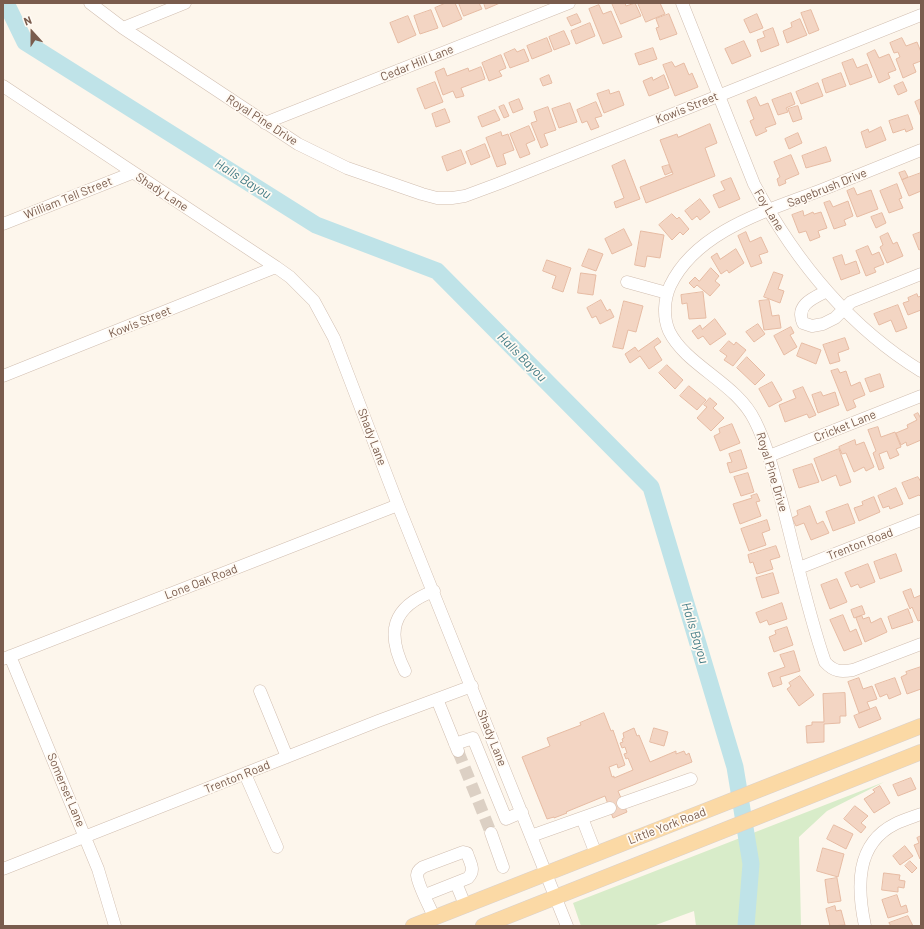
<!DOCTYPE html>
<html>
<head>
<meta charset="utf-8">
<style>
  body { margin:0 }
  #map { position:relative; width:924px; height:929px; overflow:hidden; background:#fdf6ec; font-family:Barlow,sans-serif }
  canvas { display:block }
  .frame { position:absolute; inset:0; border:4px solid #7a5c4d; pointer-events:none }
  .north { position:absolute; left:12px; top:12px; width:40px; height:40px; -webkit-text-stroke:3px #fffaf3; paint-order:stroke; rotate:339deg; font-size:11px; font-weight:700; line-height:16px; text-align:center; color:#7a5c4d }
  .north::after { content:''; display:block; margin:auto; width:14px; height:18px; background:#7a5c4d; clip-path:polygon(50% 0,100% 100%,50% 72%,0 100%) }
</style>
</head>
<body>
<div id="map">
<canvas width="924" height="929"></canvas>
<div class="frame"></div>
<div class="north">N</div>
</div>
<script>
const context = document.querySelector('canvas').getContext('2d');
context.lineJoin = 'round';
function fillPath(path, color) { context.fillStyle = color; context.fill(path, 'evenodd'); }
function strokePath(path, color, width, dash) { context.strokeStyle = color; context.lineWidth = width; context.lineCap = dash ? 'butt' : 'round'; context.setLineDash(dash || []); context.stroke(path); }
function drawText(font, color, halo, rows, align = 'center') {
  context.font = font + ' Barlow,sans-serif'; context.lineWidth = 3.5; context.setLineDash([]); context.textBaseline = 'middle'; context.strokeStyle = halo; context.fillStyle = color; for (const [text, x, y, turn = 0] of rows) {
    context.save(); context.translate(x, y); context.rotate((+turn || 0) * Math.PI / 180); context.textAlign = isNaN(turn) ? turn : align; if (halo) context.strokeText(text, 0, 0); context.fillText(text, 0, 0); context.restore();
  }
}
const green = new Path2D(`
  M884,782L827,811L799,837L801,926H696L694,911L653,926H581L573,903Z`);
const river = new Path2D(`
  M6,3L25,42L316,225L437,271L651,487L735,767L751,864L746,926`);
const building = new Path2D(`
  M446,3H455L462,19L443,27L435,8Z
  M459,3H479L482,9L464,16Z
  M484,3H500L486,9Z
  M612,3H625L626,6L635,3L641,16L621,24Z
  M638,3H660L665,14L646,22Z
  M599,5L603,14L611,11L622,37L603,44L589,9Z
  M431,10L438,28L420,34L414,16Z
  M811,10L819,30L809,34L801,13Z
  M577,14L581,22L571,26L567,18Z
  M669,14L677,34L660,40L656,28L659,27L656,19Z
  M757,14L763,28L750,33L744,20Z
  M408,16L416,35L398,43L390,23Z
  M800,19L807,35L787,43L783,31L792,27L791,23Z
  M590,23L595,36L576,44L571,31Z
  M773,28L779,45L761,52L757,40L765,37L763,32Z
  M564,31L570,44L554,50L549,37Z
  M547,38L552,51L532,59L527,46Z
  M902,38L906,46L917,42L921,52V61L913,64L916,72L903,78L896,59L900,57L898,52L894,53L890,43Z
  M744,41L751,56L732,64L725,49Z
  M653,48L657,59L639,65L635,54Z
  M515,49L517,52L524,49L529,61L510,68L504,54Z
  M875,50L879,58L889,54L896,70L888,73L890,78L879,83L867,54Z
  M501,55L506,68L499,71L502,76L489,81L482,63Z
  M853,59L857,68L867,64L872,77L850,85L842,63Z
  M672,62L675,67L684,63L689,75L692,73L698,87L675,96L663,65Z
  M481,67L485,79L461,88L464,96L456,98L453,91L443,95L435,72L444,68L447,76L468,68L469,71Z
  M841,73L846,86L826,93L822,80Z
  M549,75L552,83L543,86L540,79Z
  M664,75L669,88L649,96L643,81L652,77L653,80Z
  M435,82L443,102L425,109L417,89Z
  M903,82L907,91L898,95L894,86Z
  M818,83L823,96L801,104L796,92Z
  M609,90L610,94L619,91L624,105L604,113L597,94Z
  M791,93L795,104L786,108L788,112L778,115L772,100Z
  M756,97L760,106L768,103L776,124L765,128L767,131L756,136L750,121L754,119L747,101Z
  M519,99L523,109L513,113L509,103Z
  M921,99V117L915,102Z
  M596,102L602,116L595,118L599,127L591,130L587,121L582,123L577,110Z
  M570,103L577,122L559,128L552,109Z
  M504,105L509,116L504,118L499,107Z
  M798,106L802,119L793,122L788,109Z
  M548,107L556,130L544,134L548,145L541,148L531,123L537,121L534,112Z
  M445,109L450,122L436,127L432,114Z
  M495,110L500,120L482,127L478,117Z
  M908,115L913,129L906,132L905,129L893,133L889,121Z
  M710,124L717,143L705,148L715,176L646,203L640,187L673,174L660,140L677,134L678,137Z
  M529,126L535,140L526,144L530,154L520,158L510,134Z
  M881,127L886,140L866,148L861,132L868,129L869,132Z
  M501,132L502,136L508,134L514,150L503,154L506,164L497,167L486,138Z
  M798,133L802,143L789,149L785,139Z
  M485,144L490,157L471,165L466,152Z
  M826,147L831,161L806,168L802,156Z
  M461,150L466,163L447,171L442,157Z
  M791,155L799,174L785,180L786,183L779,186L777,179L780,177L774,162Z
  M625,160L640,199L616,208L614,202L624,198L612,166Z
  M669,165L672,172L665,175L662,167Z
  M905,171L908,177L902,180L899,173Z
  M921,173V191L909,196L902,180Z
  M731,178L740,199L719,208L713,195L725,190L721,182Z
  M897,184L902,198L899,199L903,208L889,213L880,191Z
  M854,188L857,195L871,190L878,209L857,217L847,191Z
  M700,199L710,212L700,220L697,216L692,220L685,211Z
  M830,201L833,207L848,201L853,216L844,220L846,225L834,229L824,203Z
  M803,211L804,216L813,212L814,214L821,212L827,228L818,231L820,237L810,241L806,231L799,233L792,215Z
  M882,213L886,223L876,228L871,217Z
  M672,214L677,219L679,217L689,229L683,235L680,232L672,240L659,225Z
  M624,229L632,245L612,254L605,239Z
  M641,231L664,235L660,258L647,256L645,267L635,265Z
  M746,232L750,242L761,237L768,252L759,255L762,263L751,267L738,236Z
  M921,232V249L919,250L913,235Z
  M888,233L893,244L897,242L903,256L887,263L880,247L883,245L880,237Z
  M868,246L872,255L879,252L884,264L874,268L876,272L866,276L856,251Z
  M589,249L603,254L596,271L582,266Z
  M736,249L744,263L729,273L727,270L721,274L711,257L717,253L720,259Z
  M842,255L845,265L856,261L860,273L841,280L833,258Z
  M547,260L571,268L563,292L552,288L556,276L543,271Z
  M711,268L719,276L715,281L720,285L710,296L697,285L694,288L689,283L695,277L699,281Z
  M774,272L783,275L778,289L784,291L780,303L764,297Z
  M581,273L596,275L593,295L578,293Z
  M703,292L706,318L689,319L687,303L682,304L681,295Z
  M917,294L918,297L921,296V310L908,315L903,303L909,301L908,298Z
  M601,300L607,311L610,309L614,317L600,324L596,316L592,318L587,308Z
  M769,300L772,316L779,315L781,328L764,330L759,301Z
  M624,301L643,306L636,332L628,330L623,349L613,347Z
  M898,305L907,328L896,332L891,320L879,325L874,314Z
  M715,319L726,334L710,345L703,336L698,339L692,331L700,325L702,329Z
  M758,324L765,334L754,342L746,332Z
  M791,327L794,333L790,335L797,347L784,355L774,336Z
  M658,338L661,342L654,347L662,360L649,369L640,356L630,363L625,354L635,347L638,351Z
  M845,338L849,349L838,353L840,361L830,364L823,345Z
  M729,341L734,345L736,342L746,350L733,366L724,360L727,356L720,351Z
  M802,343L821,350L816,364L797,356Z
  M747,357L765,375L755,385L737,368Z
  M667,365L683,380L675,389L659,373Z
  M838,369L840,373L846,371L851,386L860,382L865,395L853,400L856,407L847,411L831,371Z
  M880,374L884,387L870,392L865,379Z
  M772,382L782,400L769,407L759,389Z
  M689,386L706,400L697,410L680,396Z
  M803,387L816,415L809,418L807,414L785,422L779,405L796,398L793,391Z
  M821,392L823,396L835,392L839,405L818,413L812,395Z
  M710,398L717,404L713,408L724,418L711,431L697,418L707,407L704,405Z
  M918,413L921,419V440L907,446L906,442L901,445L896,433L908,428L907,425L917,420L914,415Z
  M732,424L740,443L720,451L714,436L720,433L719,429Z
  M878,427L881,437L895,432L901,447L896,449L899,455L890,459L887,451L879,454L884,468L879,470L873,453L876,451L868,430Z
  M855,440L856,445L864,442L874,467L866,471L864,467L854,472L846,453L842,454L839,447Z
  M839,449L851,482L840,486L836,475L822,481L814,459Z
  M741,450L747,468L730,473L727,463L732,462L729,454Z
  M812,464L819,482L799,488L793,470Z
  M748,473L754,492L741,496L734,477Z
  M918,477L921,482V497L919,495L909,499L902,483Z
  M896,488L903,504L890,509L889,506L883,508L878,496Z
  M757,494L760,501L756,502L761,516L740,524L733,504L752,498L751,496Z
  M874,497L880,512L859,521L854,508L863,505L862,502Z
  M848,504L855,523L833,531L826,512Z
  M810,506L817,524L823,521L829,533L811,540L804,523L796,526L792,518L798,515L797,511Z
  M767,520L770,530L762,533L766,545L749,551L741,529Z
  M776,546L780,557L770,560L773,569L757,574L753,562L750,563L748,555Z
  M896,554L902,571L880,579L874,562Z
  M868,564L875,582L860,588L858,584L851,587L845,573Z
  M773,573L779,593L762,598L756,578Z
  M837,579L847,602L830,609L821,585Z
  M911,589L914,598L921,595V620L918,621L912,607L910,609L903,592Z
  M782,603L787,619L769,625L767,620L760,623L756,613Z
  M862,606L865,614L854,618L851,610Z
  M908,609L913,622L892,629L888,617Z
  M843,615L850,632L856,629L862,644L844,651L830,620Z
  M862,616L863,619L869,617L871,623L881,618L887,632L865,642L856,618Z
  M787,627L793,645L774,652L769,637L776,634L775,631Z
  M794,651L800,671L780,677L782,684L773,687L768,673L785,667L780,655Z
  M921,667V689L907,694L901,677L907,674L906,672Z
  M800,676L814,695L799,706L787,689L791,686L789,683Z
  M859,678L863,689L872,686L877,699L867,702L870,709L859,713L848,682Z
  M895,678L901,694L889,699L887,694L880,697L875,685Z
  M845,693L846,716H840V723L824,724V742L807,743L806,726L812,725V722H824L823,694Z
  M876,707L881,719L859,728L854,716Z
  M604,713L611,731L613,730L625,765L618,768L617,764L609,767L612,777L614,776V778L633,770L628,758L626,759L624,754L627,753L625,747L622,748L620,743L623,742L622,739L624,738L623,733L634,728L637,736L639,735L650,762L676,751V754L684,751L686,755L689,753L692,762L618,791L627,812L613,818L605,796L566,812L567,813L554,818V817L547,819L522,757L550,746L547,738L581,725L580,723Z
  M654,728L668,732L664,746L650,742Z
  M911,778L916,789L898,796L893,785Z
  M880,786L890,803L874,813L864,799L875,792L873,790Z
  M855,806L868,816L861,823L866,827L861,833L844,819Z
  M834,825L853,834L846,849L827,839Z
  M921,836V859H920L914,845L919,843L917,838Z
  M905,846L913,856L900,865L893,856Z
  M823,848L844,854L838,877L817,871Z
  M910,861L917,868L912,873L905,866Z
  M884,873L900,875L899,880L905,881L904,888L898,887V892L882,890Z
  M837,878L841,901L828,903L825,880Z
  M897,895L901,907L906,905L908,912L888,918L882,900Z
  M835,906L836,911L841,910L845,925L830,926L826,909Z
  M908,916L913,926H891L889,923Z`);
const minorTunnel = new Path2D(`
  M458,751L491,833`);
const minor = new Path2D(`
  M90,3L123,28L298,144L347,168L422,194L437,198H452L465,196L500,183L921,15
  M682,3L754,184C794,259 848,326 921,371
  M123,28L185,3
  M3,86L276,267L290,277L314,301L334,338L398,505L567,926
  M265,123L569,3
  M921,150C889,163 857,176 824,189C771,210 697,229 670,286C664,300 663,317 669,331C686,366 737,383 755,421C768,447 774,475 782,503C796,556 807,610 825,662C834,672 841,672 853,670L921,644
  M3,224L132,173
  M627,282L667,293
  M827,291C813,298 795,305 803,323L812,326L823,324L835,318L851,302L921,274
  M3,376L276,267
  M769,456L921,396
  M799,568L921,520
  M10,656L98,869L115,926
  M3,659L398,505
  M405,671C386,633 391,607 434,591
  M260,691L287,757
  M437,699L458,751
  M455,744L473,738L506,819L522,812
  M245,774L277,847
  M623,803L691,779
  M582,818L596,854
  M491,833L503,867
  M531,836L610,808
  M3,869L378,721L472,686
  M456,883L465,905
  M425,895L468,878C476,870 470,863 467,853L463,852L423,867C420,869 417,872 417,875C418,886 430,907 434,917
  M865,926C857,888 855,844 895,824C903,820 913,817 921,814`);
const major = new Path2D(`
  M413,926L921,726
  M483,926L921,752`);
const streetNames = [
  ["Cedar Hill Lane",417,63,-22],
  ["Kowis Street",687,108,-22],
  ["Royal Pine Drive",262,120,33],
  ["Sagebrush Drive",827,188,-22],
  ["Shady Lane",162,192,33],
  ["William Tell Street",68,198,-22],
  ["Foy Lane",769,210,59],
  ["Kowis Street",140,322,-22],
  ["Cricket Lane",845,426,-22],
  ["Shady Lane",372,437,69],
  ["Royal Pine Drive",772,472,73],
  ["Trenton Road",860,544,-21],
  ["Lone Oak Road",201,582,-21],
  ["Shady Lane",492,738,68],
  ["Trenton Road",237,777,-22],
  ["Somerset Lane",66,790,67],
  ["Little York Road",667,826,-21]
];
const waterNames = [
  ["Halls Bayou",243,179,32],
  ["Halls Bayou",522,357,45],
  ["Halls Bayou",695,633,73]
];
fillPath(green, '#d8ecc9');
strokePath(river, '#bfe3e8', 17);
fillPath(building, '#f3d5c3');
strokePath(building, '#e6bba3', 1);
strokePath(minorTunnel, '#dcd0c4', 12, [12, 6]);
strokePath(minor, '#d1beb0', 13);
strokePath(major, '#dad1cd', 16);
strokePath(minor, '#fff', 12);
strokePath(major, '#fbd9a5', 15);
drawText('12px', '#7a5c4d', '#fffaf3', streetNames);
drawText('italic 13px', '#437c86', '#fffaf3', waterNames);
</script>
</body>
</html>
